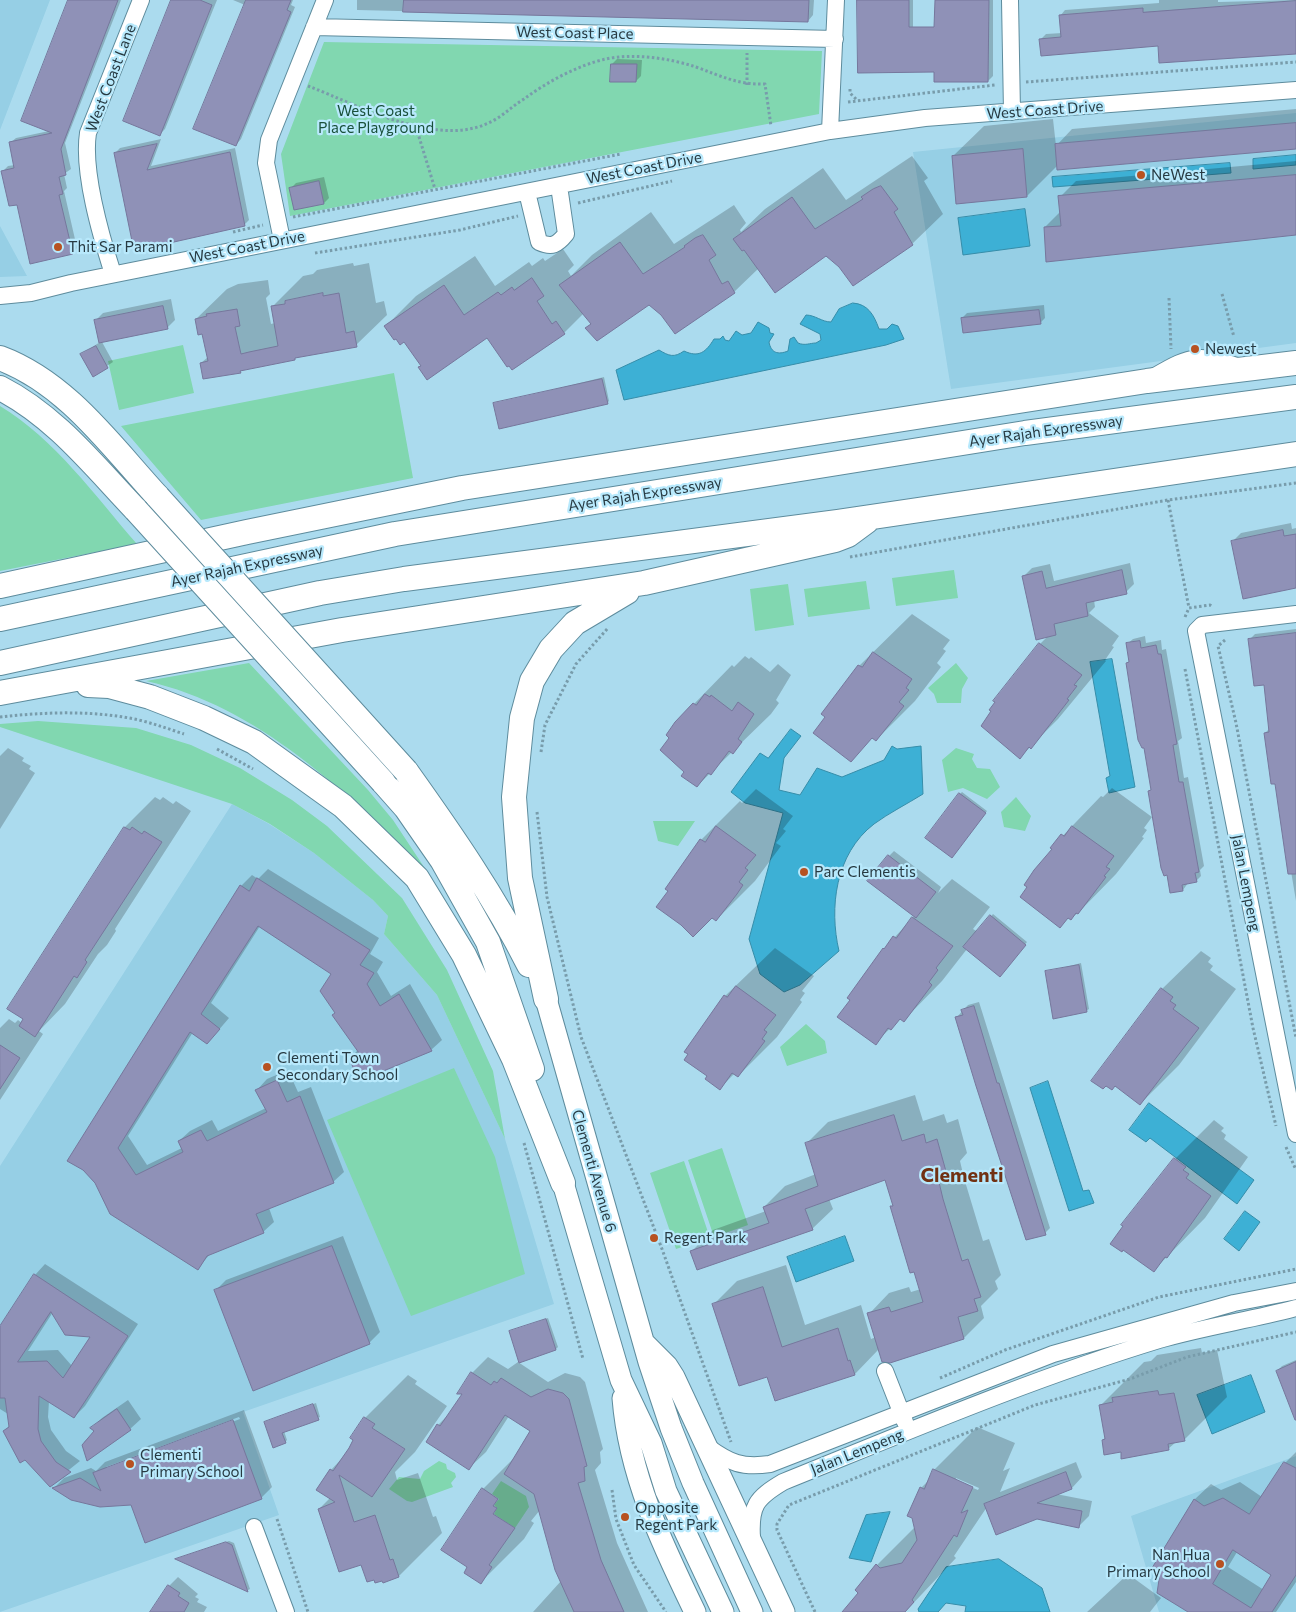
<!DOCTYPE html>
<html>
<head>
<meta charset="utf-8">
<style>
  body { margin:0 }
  canvas { display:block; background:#abdbee }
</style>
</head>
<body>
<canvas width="1296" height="1612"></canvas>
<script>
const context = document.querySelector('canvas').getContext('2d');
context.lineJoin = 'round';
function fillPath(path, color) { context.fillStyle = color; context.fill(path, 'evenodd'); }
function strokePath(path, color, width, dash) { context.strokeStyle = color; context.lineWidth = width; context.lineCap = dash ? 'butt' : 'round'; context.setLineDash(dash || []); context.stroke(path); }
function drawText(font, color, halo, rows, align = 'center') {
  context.font = font + ' Commissioner,sans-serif'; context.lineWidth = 4.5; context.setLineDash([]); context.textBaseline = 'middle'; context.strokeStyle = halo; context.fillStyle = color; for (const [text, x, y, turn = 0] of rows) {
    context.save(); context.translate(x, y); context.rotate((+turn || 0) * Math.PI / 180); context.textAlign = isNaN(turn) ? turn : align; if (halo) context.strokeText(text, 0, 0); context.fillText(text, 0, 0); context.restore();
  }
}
const built = new Path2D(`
  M0,0H50L0,130Z
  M1296,113V343L951,389L913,152Z
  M0,226L27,276L0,277Z
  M232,804L269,824L314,853L373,900L388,916L384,934L437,995L505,1139L554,1304L243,1412L279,1515L0,1612V1166Z
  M1296,1456V1612H1159L1131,1516Z`);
const green = new Path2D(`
  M324,42L822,51L819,114L290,216L281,154Z
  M183,345L194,393L119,410L108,361Z
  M394,373L413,478L201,520L121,426Z
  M0,406C55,439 95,496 137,544L0,571Z
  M954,570L958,598L896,606L892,578Z
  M866,581L870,609L808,617L804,589Z
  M788,584L794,625L755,631L750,589Z
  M249,663L368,790L393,820L426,870C346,793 259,706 146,681Z
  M956,663L968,678L962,689L961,703H937L934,694L928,688Z
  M38,721L136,728L191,745L240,768L292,800L327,826L402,898L447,970L493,1071L505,1139L437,995L384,934L388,916L373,900L314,853L270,824L232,804L0,727V724Z
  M956,748L974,754L972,759L977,768L990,769L1000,787L987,799L963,788L948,792L942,760Z
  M1016,797L1031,816L1025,831L1004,827L1001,812Z
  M653,821H695L678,846L658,841Z
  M806,1024L825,1041L827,1053L787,1066L780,1047Z
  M454,1068L495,1157L525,1274L411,1316L327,1120Z
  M722,1148L748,1225L714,1237L688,1160Z
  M684,1161L710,1238L676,1249L650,1173Z
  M439,1461L446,1464L447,1469L455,1473L456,1477L451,1483L453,1487L412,1502L407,1501L389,1489L399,1477L420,1479L424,1471Z
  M501,1481L526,1496L529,1507L515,1528L494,1514L497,1508L494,1505L499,1499L492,1494Z`);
const water = new Path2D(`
  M1296,155V165L1253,169V159Z
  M1230,163L1231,173L1053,187L1052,177Z
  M1025,209L1030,246L963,255L958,218Z
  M853,303C868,304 874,315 879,329H887L892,324L898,326L904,339L886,345L624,400L616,370L659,350C669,356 674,358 684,351C699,358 706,352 714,339H720L723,336L725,340L729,341L736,331L742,335L751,333L758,322L769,328L770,333L774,334L769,342C771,353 778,355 788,351L790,339L794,337L798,343C805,346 810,343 816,343L821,340L820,334L800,324L806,315C815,315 822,322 831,322L839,309Z
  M1112,659L1135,787L1109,793L1106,778L1110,776L1090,662Z
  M791,729L801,736L784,758L779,790L800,795L817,768L842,777L884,760L892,746L897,749L921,746L923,794C907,804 889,813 874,824C835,854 829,908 839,951L800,985L784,992L760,974L749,939L783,813L745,803L731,792L760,753L768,758Z
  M1048,1081L1083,1191L1089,1190L1094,1203L1069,1211L1030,1088Z
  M1149,1103L1254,1180L1237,1204L1150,1138L1146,1142L1129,1130Z
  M1245,1211L1260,1222L1239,1251L1224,1239Z
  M845,1236L854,1261L796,1282L787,1257Z
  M1251,1375L1265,1412L1212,1434L1197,1395Z
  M890,1512L871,1562L849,1558L866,1515Z
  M999,1559L1042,1588L1050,1612H965L966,1606L946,1603L938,1612H919L918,1609L946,1567Z`);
const shadow = new Path2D(`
  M70,0H121L65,143L71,169L64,174L67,188L64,191L77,248L72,253L18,204L3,171L8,166L15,165L10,143L16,138L49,131Z
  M172,0H217L165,129L160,134Z
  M233,0H293L291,5L295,7L241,139L236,145L245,5Z
  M357,0H814L813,15L808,21L357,10Z
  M859,0H913V66Z
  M936,0H993V76L988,81Z
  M1159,0H1218V2L1296,0V53L1041,39L1046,34L1062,33L1060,16L1065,10L1159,3Z
  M617,59L642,60L641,76L636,81L612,64Z
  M1296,109V147L1058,165L1027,196L953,156L984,126L1053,119L1056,146L1072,129Z
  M161,139L151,166L235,148L249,220L244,225L115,153L120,148Z
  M912,156L928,178L924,181L943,214L912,244L840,266L826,255L759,268L734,292L662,314L649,304L587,328L592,323L584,313L564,333L487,337L422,365L405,340L386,326L416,296L475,256L495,286L529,262L532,266L543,258L545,261L563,249L574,265L568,271L571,276L592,255L651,212L674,244L734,205L746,223L740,230L741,232L765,209L823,168L846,200Z
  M1296,161V234L1045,227L1061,211L1060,197L1076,181Z
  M324,177L329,198L324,203L295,209L291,188L296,183Z
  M353,263L354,266L369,263L376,303L384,301L387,315L356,345L297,356L294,359L243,369L240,372L201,363L208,357L203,332L196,319L227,289L238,284L268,280L270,294L266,298L271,324L275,323L272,307L303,276L313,274L317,270Z
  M171,299L175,320L167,328L102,342L113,362L93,375L82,354L100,342L95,321L103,313Z
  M1044,305L1045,318L1040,323L962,318L967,313Z
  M604,377L609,401L607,403L495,404Z
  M1291,523L1292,529L1296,528V586L1233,541L1241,533Z
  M1130,563L1134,584L1126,592L1094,600L1095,607L1089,613L1119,636L1112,646L1114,647L1105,660L1106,661L1058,719L1020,757L1040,644L1048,636L1024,576L1032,568L1050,564L1054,581Z
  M912,614L950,640L943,649L946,651L937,663L941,667L915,701L876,740L873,737L851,760L859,666Z
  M1296,629V901L1276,782L1265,733L1270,728L1265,684L1250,639L1255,634Z
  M1145,636L1146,643L1161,640L1162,650L1166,649L1182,738L1178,741L1184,778L1188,777L1204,866L1200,870L1201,876L1196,881L1188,883L1183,890L1171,892L1127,644L1133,639Z
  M745,656L749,659L751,657L770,672L778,664L791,675L776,700L779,703L771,714L697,786L686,772L694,704L732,665L734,667Z
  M8,748L24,758L22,761L31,766L29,769L35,773L0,829V756Z
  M1112,788L1152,817L1144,828L1147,830L1142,837L1144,838L1116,874L1078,913L1071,918L1069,917L1060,926L1052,847L1101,796L1103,797Z
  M756,789L793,816L783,829L786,831L776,843L781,846L755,881L716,920L667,889L701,840L740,801L742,803Z
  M962,792L987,811L954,854L960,794Z
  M155,797L160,800L163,797L173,804L176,801L191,811L115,929L116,931L107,945L98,954L65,1004L39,1031L43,1034L0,1100V1028L9,1019L15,1023L18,1020L22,1023L25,1019L8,1008L125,827Z
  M894,851L941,887L938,893L952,879L990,907L973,929L978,932L993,914L1027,942L1002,974L967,949L942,981L904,1020L901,1018L875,1043L851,1000L884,949L915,915L889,856Z
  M268,869L379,938L370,954L383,962L377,972L391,996L410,984L442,1040L431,1050L350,1058L358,1050L336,1013L333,973L260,926L211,1003L229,1018L217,1032H193L128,1136L147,1165L182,1148L179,1141L190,1131L212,1120L218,1131L266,1108L257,1090L267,1079L288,1070L298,1092L311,1087L344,1172L333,1182L269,1208L274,1222L263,1232L211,1253L197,1269L96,1182L241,886L252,875L258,879Z
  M775,948L814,976L802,991L805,993L800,1000L802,1002L777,1037L738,1076L735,1073L720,1088L686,1051L725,996Z
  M1201,951L1211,958L1208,962L1213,966L1210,970L1236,989L1179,1065L1140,1104L1162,989Z
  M1081,963L1089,1009L1086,1011L1047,972Z
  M979,1002L1050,1228L1045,1233L956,1018L968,1005Z
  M915,1095L923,1121L944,1114L947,1123L958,1119L967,1153L960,1161L964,1178L983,1241L989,1239L1001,1275L995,1281L998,1289L981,1306L984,1318L964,1338L879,1349L855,1374L768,1375L714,1304L737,1281L786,1265L805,1325L861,1305L871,1339L876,1337L869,1314L889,1293L909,1287L911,1292L921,1289L891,1207L894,1204L886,1179L829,1199L833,1209L812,1229L692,1251L713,1230L766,1211L764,1207L785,1186L816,1174L807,1143L828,1122Z
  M1214,1120L1224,1128L1221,1131L1226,1135L1224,1139L1248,1157L1205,1218L1154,1270L1123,1225L1175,1159Z
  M343,1236L380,1332L369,1343L215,1291L226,1280Z
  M45,1264L138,1324L85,1406L74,1417L49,1401L48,1417L51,1430L66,1451L80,1461L50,1485L4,1431L16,1419L0,1409V1329L35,1275ZM53,1312L92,1335L72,1366L58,1350L28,1351Z
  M548,1318L558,1347L556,1349L510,1332Z
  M1201,1348L1202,1353L1217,1350L1227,1397L1184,1440L1176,1442L1168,1449L1122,1451L1103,1440L1106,1437L1101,1405L1144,1362L1151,1361L1157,1355Z
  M488,1357L508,1369L518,1362L548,1382L565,1373L580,1377L585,1382L603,1449L600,1452L601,1463L595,1470L617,1543L648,1612H533L561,1581L540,1510L531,1521L534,1523L524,1539L481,1582L469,1567L483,1489L515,1457L531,1430L509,1416L486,1452L469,1468L438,1425L451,1412L464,1392L472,1373Z
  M1296,1360V1418L1277,1371L1282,1366Z
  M408,1375L417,1381L415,1384L447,1406L415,1452L395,1472L397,1480L418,1473L433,1517L436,1516L442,1533L399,1576L362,1563L319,1509L330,1498L331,1470L345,1455L365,1418Z
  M128,1400L141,1419L130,1429L88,1459L83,1449L84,1442L96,1431L92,1428L102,1418Z
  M316,1403L320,1417L284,1431L287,1440L285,1442L265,1422Z
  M244,1410L272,1487L261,1498L132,1503L54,1488L64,1478L91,1468L96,1471L105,1462ZM239,1417L240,1419L106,1469V1467Z
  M977,1427L1015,1443L1003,1471L1010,1468L1000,1492L1076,1462L1082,1477L1072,1488L1056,1494L1092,1501L1089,1516L1078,1527L987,1507L954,1556L956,1558L905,1612H846L877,1565L915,1527L921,1488L931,1478L934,1470ZM956,1478L979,1488L978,1490L956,1481Z
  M1296,1452V1582L1276,1612H1187L1195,1499L1211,1484L1221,1490L1240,1482L1262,1497L1285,1463ZM1237,1552L1273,1575L1264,1590L1228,1567Z
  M229,1541L234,1543L250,1589L248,1590L177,1559Z
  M1128,1574L1161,1598L1150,1612H1087Z
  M178,1577L198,1594L195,1597L199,1599L197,1602L207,1607L204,1612H152L169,1586Z`);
const building = new Path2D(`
  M68,0H118L61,149L66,175L59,177L63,194L59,195L73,254L30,264L17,205L9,206L1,171L14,168L9,142L52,133L21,121Z
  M171,0H200L212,5L160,136L123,121Z
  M246,0H291L287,10L291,12L236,146L193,129Z
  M404,0H809L808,22L403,12Z
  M857,0H909V27H934L935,0H989L988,82H934V72L858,73Z
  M1296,1V54L1159,63L1158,46L1041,56L1039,39L1061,37L1059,15L1143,8V12Z
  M611,64H637L636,82H610Z
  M1296,123V149L1057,170L1055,144Z
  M157,144L147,170L230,152L245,226L134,251L114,153Z
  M1023,149L1027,197L956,204L952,156Z
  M1296,175V235L1046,262L1044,227L1061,226L1058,196Z
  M319,181L324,204L294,210L289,188Z
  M881,186L898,209L894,212L913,245L853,286L839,267L826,256L775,293L744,250L742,251L733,239L792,197L815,229L863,199L861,197L873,189Z
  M703,235L716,255L709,260L722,284L728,281L735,293L675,334L661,315L649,305L597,341L585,328L591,324L559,285L620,242L643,274L685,247L684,246L695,238Z
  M532,278L544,296L537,301L552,324L556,321L565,334L512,370L509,366L507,367L487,338L427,380L418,367L421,366L404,342L400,345L396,339L394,340L384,326L444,285L464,315L498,292L501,295L512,287L514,290Z
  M323,293V296L339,293L346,333L354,331L357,347L295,358V360L240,371L241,373L203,379L200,363L208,361L202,334L198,335L195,319L207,316L206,314L237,309L240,326L235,327L241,354L249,352L278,346L271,306L285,304V301Z
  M163,306L168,329L99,343L94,320Z
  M1039,310L1041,324L963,333L961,318Z
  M96,346L108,368L93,377L80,354Z
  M602,379L608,404L499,429L493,403Z
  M1283,530L1284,536L1296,534V588L1243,599L1231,541Z
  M1122,570L1127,594L1086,603L1088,616L1054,624L1056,635L1036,640L1022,576L1042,571L1046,588Z
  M1296,633V874H1288L1275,784H1271L1264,733L1269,732L1264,685L1254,686L1248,639Z
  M1140,641L1141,648L1156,645L1158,654H1161L1177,744L1173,745L1179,782H1183L1199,872L1195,873L1197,882L1182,885L1183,891L1170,893L1167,875L1164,876L1161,868L1148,791L1151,790L1144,748H1142L1138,740L1126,663L1129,662L1126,643Z
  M1039,643L1082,675L1074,685L1077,686L1067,699L1069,700L1031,749L1029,747L1020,759L981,726L991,711L989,710L995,702L993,701Z
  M873,652L912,679L906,688L909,690L899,702L904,706L876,741L872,738L851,762L813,733L825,717L821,714L858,665L862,667Z
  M705,694L710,697L711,695L732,711L738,702L754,714L738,739L742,742L733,754L729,751L711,775L708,773L697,787L681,776L684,772L660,750L669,738L666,735L675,722L693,703L696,705Z
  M959,793L986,813L952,858L925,838Z
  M716,826L756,855L745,868L748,870L739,882L743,885L737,894L716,921L712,918L693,937L681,925L656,907L668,891L665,889L700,839L705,842Z
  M1072,826L1114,856L1106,867L1110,869L1104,876L1106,877L1078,914L1076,913L1071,920L1068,918L1060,928L1020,897L1027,887L1024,885L1034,870L1052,849L1050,848L1061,834L1064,836Z
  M124,827L130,830L132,827L142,834L144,831L162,842L85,960L87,962L77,978L74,976L35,1037L19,1026L23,1019L7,1009Z
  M888,855L936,892L916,918L867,881Z
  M257,878L370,950L360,965L374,973L367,984L380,1006L399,994L432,1051L359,1081L349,1058L359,1053L332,1015L335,1013L320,991L331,974L258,926L201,1014L220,1029L207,1044L190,1032L118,1148L136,1175L183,1152L178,1141L201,1130L207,1141L267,1112L255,1090L277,1080L287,1102L300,1096L334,1183L256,1214L264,1233L207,1256L198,1270L110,1214L95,1183L83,1170L67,1161L240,885L249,891Z
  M990,915L1026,945L1000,977L963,947Z
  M912,917L953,946L936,968L938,970L929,982L932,985L904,1022L900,1019L891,1030L888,1028L876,1045L837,1017L850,1000L847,998L883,948L884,949L893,936L896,938Z
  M1079,965L1087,1012L1053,1019L1045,971Z
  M736,986L776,1015L764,1030L767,1032L762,1039L765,1041L738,1077L732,1073L720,1090L705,1079L707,1076L684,1060L688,1054L684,1052L724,995L727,997Z
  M1161,988L1173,997L1170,1001L1176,1005L1173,1009L1199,1028L1140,1105L1115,1086L1112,1090L1106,1086L1103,1089L1091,1081Z
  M974,1006L997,1083H999L1046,1235L1026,1240L976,1086L955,1017L963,1015L961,1010Z
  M0,1045L20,1058L0,1089Z
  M894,1115L902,1141L924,1134L926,1143L937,1139L947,1175L938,1178L943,1199L962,1261L968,1259L981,1297L974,1299L978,1311L958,1317L964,1339L890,1363L882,1362L867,1313L889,1307L891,1312L923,1302L914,1272L910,1273L890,1206H893L885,1180L805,1209L813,1230L697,1270L690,1251L769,1223L763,1207L818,1186L805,1143Z
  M1174,1158L1186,1167L1183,1170L1189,1174L1186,1178L1211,1196L1167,1258L1165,1257L1154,1272L1123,1250L1122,1252L1110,1244L1123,1226L1121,1225Z
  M332,1246L370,1344L253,1391L214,1290Z
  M34,1274L128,1336L74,1418L39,1396L38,1429L41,1441L56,1462L71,1472L50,1487L25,1460L20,1463L3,1431L9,1427L5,1398H0V1326ZM51,1312L65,1335L90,1337L63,1378L47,1361L18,1362Z
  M763,1287L782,1347L838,1328L848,1361L850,1360L855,1375L775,1401L767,1377L739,1386L712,1304Z
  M546,1319L556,1350L519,1363L509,1331Z
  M1296,1362V1420H1295L1276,1371Z
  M471,1372L491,1385L494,1381L497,1383L501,1378L531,1397L548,1389L563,1393L569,1399L587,1466L584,1467L585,1481L578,1483L601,1560L624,1612H574L555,1570L534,1494L504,1474L530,1431L505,1415L469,1470L426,1442L437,1424L440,1426L462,1394H457Z
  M1158,1391L1159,1395L1174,1393L1185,1441L1168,1444L1169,1450L1121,1459V1452L1104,1455L1102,1440L1105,1439L1099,1405L1113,1402L1112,1398Z
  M313,1404L319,1420L282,1433L286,1443L273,1448L264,1422Z
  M117,1409L131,1430L87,1461L82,1445L94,1431L90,1428Z
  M364,1417L375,1424L372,1428L405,1449L372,1497L339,1475L354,1522L375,1515L390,1560L393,1559L399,1577L383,1583L382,1581L375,1583L374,1580L367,1582L361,1565L339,1572L318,1509L335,1502L316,1490L330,1469L333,1471L349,1448L353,1440L350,1438Z
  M233,1420L262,1499L145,1543L131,1505L100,1507L71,1500L52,1488L80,1478L101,1491L93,1473Z
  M1284,1462L1296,1468V1575L1272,1612H1188L1157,1593L1160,1573L1152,1568L1194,1499L1204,1506L1223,1498L1249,1514ZM1233,1550L1271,1575L1251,1608L1213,1584Z
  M933,1469L973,1487L961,1513L968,1510L957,1537L954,1535L912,1600L914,1602L905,1612H842L858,1593L855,1590L876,1564L880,1568L902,1563L917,1540L912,1518L907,1516L920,1487L924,1489Z
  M1066,1472L1072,1489L1037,1503L1082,1511L1079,1528L1037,1519L996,1535L984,1504Z
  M482,1488L498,1499L493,1506L497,1508L493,1514L515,1528L489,1565L492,1567L481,1584L464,1573L467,1567L441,1550Z
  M226,1542L232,1545L248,1592L175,1559Z
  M168,1585L180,1593L178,1596L189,1603L184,1612H150Z`);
const path = new Path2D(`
  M1026,82L1296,62
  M747,85V53
  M308,86C361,106 442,152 496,119C506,113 514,105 524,99C547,82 578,65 606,59C633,53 669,58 696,67C721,76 738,85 765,84L771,126
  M850,89V93L857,100
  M848,102L995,85
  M416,127L435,189
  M578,203L672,181
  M293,217L621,154
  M233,232L263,225
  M315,253L460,230L518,216
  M1222,294L1234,337
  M1169,298L1171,349
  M1168,500L1189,608
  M850,557L1168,500L1296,483
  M1185,617L1189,608L1210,605L1213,607
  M1225,640L1218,646L1236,723L1296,1038
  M1185,669L1253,1028L1276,1126
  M0,717C45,712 94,710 139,720C155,724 169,729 184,734
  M217,749L253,769
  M541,752L545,725L576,664L608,628
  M537,812L547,897L581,1037L662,1249L731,1442
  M524,1143L583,1359
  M1286,1147L1296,1170
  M940,1378L1005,1350L1159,1297L1296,1269
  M612,1490L616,1519L634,1565L666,1612
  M277,1519L308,1612
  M815,1612L777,1530V1524L789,1505L1035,1405L1130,1379L1187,1357L1296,1332`);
const minor = new Path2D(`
  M1010,0L1012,112
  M314,27L835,39
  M830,131L836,0
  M527,192L539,242C552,248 557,245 566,234L559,186
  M282,240L266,163L269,140L325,0
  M113,274C101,236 82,172 88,133L141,0
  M0,296L31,293L71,283L830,131L925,118L1296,90
  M1155,376C1192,354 1201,353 1242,368
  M1296,614L1202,625L1196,631L1296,1134
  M885,1371L905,1422
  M708,1447C730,1463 742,1468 770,1464L1053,1354L1234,1303L1296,1291
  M254,1527L286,1612
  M752,1538C750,1506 756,1498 783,1482C907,1432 1031,1379 1159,1340C1204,1327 1251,1320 1296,1308`);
const major = new Path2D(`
  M546,999L649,1362L671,1428L693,1483L752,1612
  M563,1183L621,1380L651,1443L666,1491L723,1612
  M644,1343L667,1366L674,1377L784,1612
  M623,1398C629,1475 662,1544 695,1612`);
const highway = new Path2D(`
  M0,358C67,383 111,446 158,497
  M0,388C55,416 94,466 136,510
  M0,586L247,532L462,488L1147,381L1296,363
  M0,619L395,534L1025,433L1296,397
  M0,663L320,593L404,579L838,522L1296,454
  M88,685L109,686L150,697L204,718L254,742L343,806L417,878L464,955L514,1059L563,1183
  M0,693L342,630L644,583L835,540L848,535L867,521
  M406,771C451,834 494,896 529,965
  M383,782L406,808L442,860L488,942L532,1069
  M546,999L520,878L514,797L522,718L532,681L551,649L575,623L627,592`);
const highwayBridge = new Path2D(`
  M158,497L406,771
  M136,510L383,782`);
const markers = [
  [1141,175,5,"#b75221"],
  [58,247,5,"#b75221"],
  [1195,349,5,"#b75221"],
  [804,872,5,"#b75221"],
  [267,1067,5,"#b75221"],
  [654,1238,5,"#b75221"],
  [130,1464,5,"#b75221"],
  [625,1517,5,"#b75221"],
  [1220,1564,5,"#b75221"]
];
const streetNames = [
  ["West Coast Place",575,33,1],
  ["West Coast Lane",111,78,-69],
  ["West Coast Drive",1045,110,-4],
  ["West Coast Drive",644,168,-11],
  ["West Coast Drive",247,247,-11],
  ["Ayer Rajah Expressway",1046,431,-8],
  ["Ayer Rajah Expressway",645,494,-9],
  ["Ayer Rajah Expressway",247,566,-12],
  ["Jalan Lempeng",1246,883,79],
  ["Clementi Avenue 6",594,1171,74],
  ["Jalan Lempeng",857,1452,-22]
];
const parkNames = [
  ["West Coast",376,111],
  ["Place Playground",376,128]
];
const poiNames = [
  ["NeWest",1151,175],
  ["Thit Sar Parami",68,247],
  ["Newest",1205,349],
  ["Parc Clementis",814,872],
  ["Clementi Town",277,1058],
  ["Secondary School",277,1075],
  ["Regent Park",664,1238],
  ["Clementi",140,1455],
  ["Primary School",140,1472],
  ["Opposite",635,1508],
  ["Regent Park",635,1525],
  ["Nan Hua",1210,1555,"right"],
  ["Primary School",1210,1572,"right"]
];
const districtNames = [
  ["Clementi",962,1175]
];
fillPath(built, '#96cfe5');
fillPath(green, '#81d7b0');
fillPath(water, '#3db0d5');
strokePath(water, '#368da9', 1);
fillPath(shadow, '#0003');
fillPath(building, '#8f91b7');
strokePath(building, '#76779c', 1);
strokePath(minor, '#5e8c9d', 18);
strokePath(major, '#5e8c9d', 23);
strokePath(highway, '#5e8c9d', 26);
strokePath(path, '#789cab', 3, [2.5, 2.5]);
strokePath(minor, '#fff', 16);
strokePath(major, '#fff', 21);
strokePath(highway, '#fff', 24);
strokePath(highwayBridge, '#5e8c9d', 26, []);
strokePath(highwayBridge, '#fff', 24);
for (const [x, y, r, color] of markers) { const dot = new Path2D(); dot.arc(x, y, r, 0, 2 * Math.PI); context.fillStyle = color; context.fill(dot); strokePath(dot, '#b8e9fc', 2); }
drawText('15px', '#273a42', '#b8e9fc', streetNames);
drawText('15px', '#19503a', '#b8e9fc', parkNames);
drawText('15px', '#273a42', '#b8e9fc', poiNames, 'left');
drawText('bold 20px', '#713112', '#b8e9fc', districtNames);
</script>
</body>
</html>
